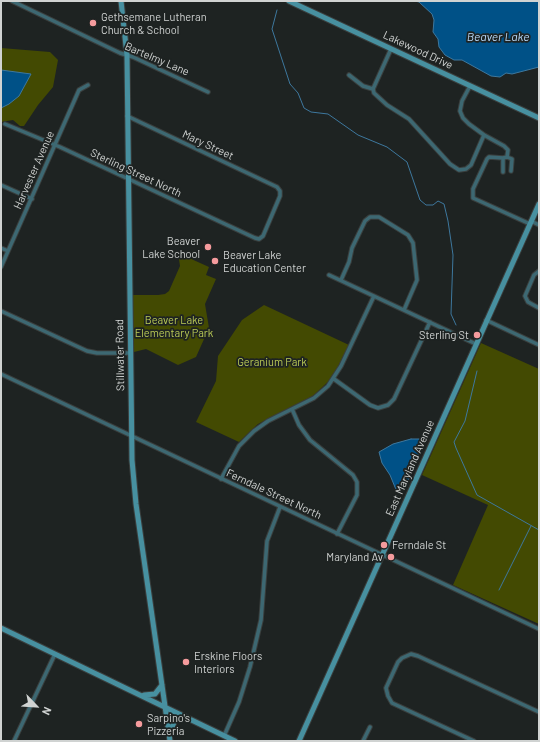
<!DOCTYPE html>
<style>
body{margin:0}
#map{position:relative;width:540px;height:742px;overflow:hidden;background:#1e2322;font-family:Barlow,sans-serif}
canvas{display:block}
.frame{position:absolute;inset:0;border:2px solid #d0d3d2;pointer-events:none}
.north{position:absolute;left:16px;top:686px;width:40px;height:40px;-webkit-text-stroke:3px #1e2322;paint-order:stroke;rotate:115deg;font-size:11px;font-weight:700;line-height:16px;text-align:center;color:#d0d3d2}
.north::after{content:'';display:block;margin:auto;width:14px;height:18px;background:#d0d3d2;clip-path:polygon(50% 0,100% 100%,50% 72%,0 100%)}
</style>
<div id="map">
<canvas width="540" height="742"></canvas>
<div class="frame"></div>
<div class="north">N</div>
</div>
<script>
const ctx = document.querySelector('canvas').getContext('2d');
ctx.lineJoin = 'round';
function paint(path, color) {
  ctx.fillStyle = color;
  ctx.fill(path, 'evenodd');
}
function toPath(rows) {
  const path = new Path2D();
  for (const r of rows) {
    path.moveTo(r[0], r[1]);
    for (let i = 2; i < r.length; i += 2) path.lineTo(r[i], r[i + 1]);
  }
  return path;
}
function stroke(path, color, width, dash) {
  ctx.strokeStyle = color;
  ctx.lineWidth = width;
  ctx.lineCap = dash ? 'butt' : 'round';
  ctx.setLineDash(dash || []);
  ctx.stroke(path);
}
function label(font, color, halo, rows, align = 'center') {
  ctx.font = font + ' Barlow,sans-serif';
  ctx.lineWidth = 3.5;
  ctx.setLineDash([]);
  ctx.textBaseline = 'middle';
  ctx.strokeStyle = halo;
  ctx.fillStyle = color;
  for (const [text, x, y, turn = 0] of rows) {
    ctx.save();
    ctx.translate(x, y);
    ctx.rotate((+turn || 0) * Math.PI / 180);
    ctx.textAlign = isNaN(turn) ? turn : align;
    if (halo) ctx.strokeText(text, 0, 0);
    ctx.fillText(text, 0, 0);
    ctx.restore();
  }
}
const green = toPath([
 [1,48,50,52,58,60,53,87,38,105,24,126,20,126,13,120,1,122],
 [178,253,209,267,206,275,216,279,205,304,209,328,196,357,178,365,146,349,130,353,129,295,158,295,165,294,169,291,180,266],
 [264,305,349,345,333,377,313,396,258,424,239,442,196,422,216,381,218,356,242,320],
 [481,343,539,369,539,624,453,585,488,505,422,475]
]);
const water = toPath([
 [415,1,539,1,539,67,512,74,506,73,500,77,491,76,462,60,454,60,445,55,439,47,438,39,433,32,434,20,432,14,419,2,415,1],
 [1,70,31,74,19,96,9,104,1,108,1,70],
 [411,439,420,439,421,447,408,481,404,487,397,492,390,475,382,463,379,452,393,444,411,439]
]);
const stream = toPath([
 [277,10,272,29,290,84,298,93,304,108,311,112,328,114,358,135,387,147,407,162,420,200,426,205,433,205,438,201,444,204,448,221,453,255,451,314,456,325],
 [477,371,465,421,454,442,456,448,477,495,539,530],
 [499,590,531,526]
]);
const street = toPath([
 [12,1,120,53,133,57,208,92],
 [391,49,373,89,374,93,387,105,409,119,450,164,459,170,466,169,471,165,484,135,469,124,463,118,460,111,462,101,470,86],
 [349,75,363,86,373,89],
 [5,124,60,147,255,238,259,239,263,236,280,196,280,191,277,187,127,116],
 [484,135,504,146,508,150,507,157,503,158,489,157,487,159,473,189,473,198,530,224],
 [507,157,512,159,511,171],
 [503,172,503,158],
 [1,185,32,199],
 [531,221,539,225],
 [1,248,8,251],
 [1,267,79,90,88,85],
 [539,271,534,275,525,296,528,302,539,308],
 [329,275,476,344],
 [341,280,349,262,352,248,365,221,370,217,379,217,408,235,413,243,417,280,404,310],
 [1,311,87,351,97,353,130,353],
 [486,320,539,345],
 [1,374,539,629],
 [334,379,370,405,378,408,388,405,394,399,430,322],
 [292,409,299,425,310,440,353,475,357,482,357,495,337,534],
 [221,479,239,446,254,431,268,421,314,398,328,386,341,366,374,296],
 [224,736,239,702,250,667,261,620,267,541,280,507],
 [14,741,55,654],
 [363,741,370,727],
 [474,741,392,703,388,696,386,688,398,662,402,658,411,654,418,656,539,712]
]);
const secondary = toPath([
 [121,1,127,55,132,460,136,504,170,741],
 [289,1,539,118],
 [1,628,235,741],
 [144,695,155,694,162,685],
 [170,732,175,720,179,718,185,718],
 [299,741,539,204]
]);
const markers = [
 [93,23,4,"#f59b9d"],
 [208,247,4,"#f59b9d"],
 [215,261,4,"#f59b9d"],
 [477,335,4,"#f59b9d"],
 [384,545,4,"#f59b9d"],
 [391,557,4,"#f59b9d"],
 [186,662,4,"#f59b9d"],
 [139,724,4,"#f59b9d"]
];
const poiNames = [
 ["Gethsemane Lutheran",101,17],
 ["Church & School",101,30],
 ["Beaver",200,241,"right"],
 ["Lake School",200,254,"right"],
 ["Beaver Lake",223,255],
 ["Education Center",223,268],
 ["Sterling St",469,335,"right"],
 ["Ferndale St",392,545],
 ["Maryland Av",383,557,"right"],
 ["Erskine Floors",194,656],
 ["Interiors",194,669],
 ["Sarpino's",147,718],
 ["Pizzeria",147,731]
];
const streetNames = [
 ["Lakewood Drive",418,50,25],
 ["Bartelmy Lane",157,59,23],
 ["Mary Street",208,145,25],
 ["Harvester Avenue",34,170,-66],
 ["Sterling Street North",136,173,25],
 ["Stillwater Road",120,355,-91],
 ["East Maryland Avenue",410,468,-66],
 ["Ferndale Street North",274,494,25]
];
const parkNames = [
 ["Beaver Lake",174,320],
 ["Elementary Park",174,333],
 ["Geranium Park",272,362]
];
const waterNames = [
 ["Beaver Lake",498,37]
];
paint(green, '#434a02');
paint(water, '#005187');
stroke(water, '#3e789e', 1);
stroke(stream, '#3e789e', 1);
stroke(street, '#3a3f3e', 5.5);
stroke(secondary, '#3a3f3e', 7);
stroke(street, '#3d6872', 3.5);
stroke(secondary, '#4790a0', 5);
for (const [x, y, r, color] of markers) {
  const dot = new Path2D();
  dot.arc(x, y, r, 0, 2 * Math.PI);
  ctx.fillStyle = color;
  ctx.fill(dot);
  stroke(dot, '#1e2322', 1.5);
}
label('11px', '#d0d3d2', '#1e2322', poiNames, 'left');
label('11px', '#d0d3d2', '#1e2322', streetNames);
label('11px', '#bbcb56', '#1e2322', parkNames);
label('italic 12px', '#b7d8f8', '#1e2322', waterNames);
</script>
